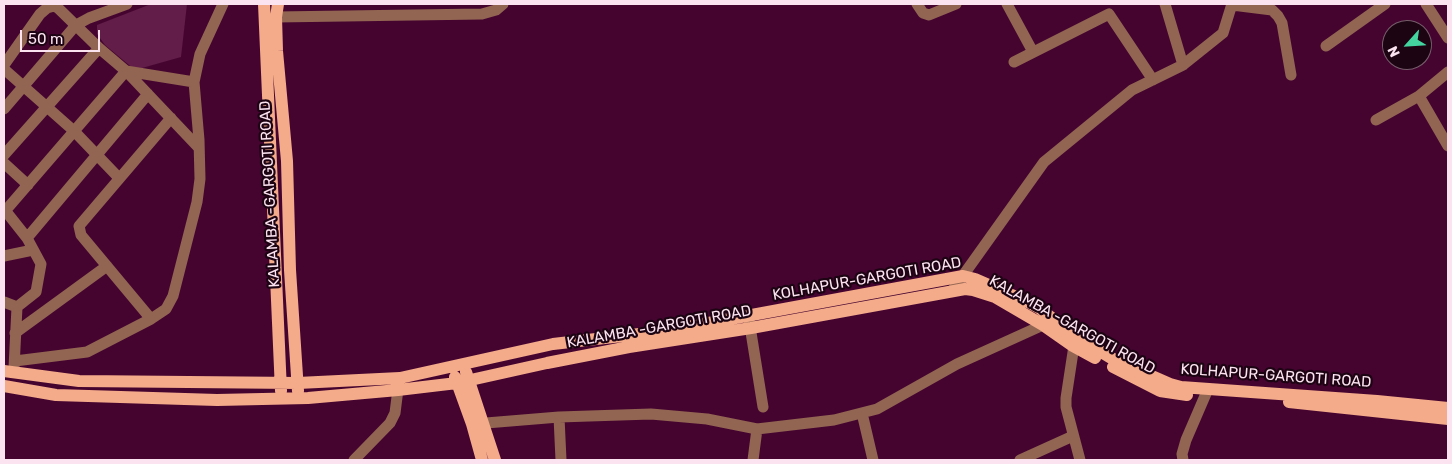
<!DOCTYPE html>
<style>
body{margin:0}
#map{position:relative;width:1452px;height:464px;overflow:hidden;background:#450430;font-family:Rubik,sans-serif}
canvas{display:block}
.frame{position:absolute;inset:0;border:5px solid #fce3f0;pointer-events:none}
.north{position:absolute;left:1382px;top:20px;width:50px;height:50px;box-sizing:border-box;background:#1d0413;border:1px solid #765d6b;border-radius:50%;rotate:244deg;font-size:14px;font-weight:700;line-height:20px;text-align:center;color:#fce3f0}
.north::after{content:'';display:block;margin:auto;width:18px;height:22px;background:#43d4a0;clip-path:polygon(50% 0,100% 100%,50% 72%,0 100%)}
.scale{position:absolute;left:20px;top:30px;width:80px;height:22px;box-sizing:border-box;border:2px solid #fce3f0;border-top:0;padding-left:6px;font-size:15px;line-height:18px;white-space:nowrap;color:#fce3f0;-webkit-text-stroke:4px #1d0413;paint-order:stroke}
</style>
<div id="map">
<canvas width="1452" height="464"></canvas>
<div class="frame"></div>
<div class="north">N</div>
<div class="scale">50 m</div>
</div>
<script>
const ctx = document.querySelector('canvas').getContext('2d');
ctx.lineJoin = 'round';
function paint(path, color) {
  ctx.fillStyle = color;
  ctx.fill(path, 'evenodd');
}
function toPath(rows) {
  const path = new Path2D();
  for (const r of rows) {
    path.moveTo(r[0], r[1]);
    for (let i = 2; i < r.length; i += 2) path.lineTo(r[i], r[i + 1]);
  }
  return path;
}
function stroke(path, color, width, dash) {
  ctx.strokeStyle = color;
  ctx.lineWidth = width;
  ctx.lineCap = dash ? 'butt' : 'round';
  ctx.setLineDash(dash || []);
  ctx.stroke(path);
}
function label(font, color, halo, rows, align = 'center') {
  ctx.font = font + ' Rubik,sans-serif';
  ctx.lineWidth = 4.5;
  ctx.setLineDash([]);
  ctx.textBaseline = 'middle';
  ctx.strokeStyle = halo;
  ctx.fillStyle = color;
  for (const [text, x, y, turn = 0] of rows) {
    ctx.save();
    ctx.translate(x, y);
    ctx.rotate((+turn || 0) * Math.PI / 180);
    ctx.textAlign = isNaN(turn) ? turn : align;
    if (halo) ctx.strokeText(text, 0, 0);
    ctx.fillText(text, 0, 0);
    ctx.restore();
  }
}
const green = toPath([
 [151,4,187,4,181,57,135,70,105,45,97,34,97,25]
]);
const minor = toPath([
 [917,4,923,13,929,15,956,4],
 [1007,4,1033,52],
 [1165,4,1183,65],
 [1426,4,1448,38],
 [1232,5,1272,10,1278,16,1282,23,1291,75],
 [276,17,482,14,496,10,503,4],
 [1326,46,1385,4],
 [1014,62,1109,14,1153,80],
 [4,65,40,14,47,8,54,6,58,8,99,48,126,71,199,148],
 [4,69,74,131,119,178],
 [1419,96,1448,72],
 [4,109,76,25,89,18,127,4],
 [1376,120,1419,96,1448,146],
 [4,155,99,48],
 [4,163,28,185],
 [4,209,27,238,41,264,36,292,17,307,14,368],
 [6,210,126,71,194,82],
 [27,238,148,94],
 [4,256,33,250],
 [952,291,1044,162,1132,90,1183,65,1223,33,1232,4],
 [4,302,17,307],
 [151,319,81,235,79,226,171,118],
 [749,320,763,407],
 [15,333,107,266],
 [1075,339,1066,398,1066,407,1080,460],
 [15,361,87,352,151,319,166,309,173,296,197,202,200,179,199,140,194,82,200,54,223,4],
 [862,413,873,460],
 [559,417,651,414,707,419,757,429,834,420,877,409,957,364,1043,325],
 [474,424,559,417,561,460],
 [354,460,390,423,395,413,399,381],
 [753,460,757,429],
 [1020,460,1073,436],
 [1183,460,1182,454,1186,440,1208,389]
]);
const major = toPath([
 [264,4,281,391],
 [278,4,276,17,277,51,287,161,290,270,298,391],
 [1113,367,1160,391,1187,395],
 [4,371,79,381,298,383,400,378,553,344,665,331,963,276,975,279,1030,303,1039,308,1075,336,1113,359,1170,384,1181,387,1377,401,1448,408],
 [466,372,495,460],
 [455,377,472,424,482,460],
 [4,386,56,395,217,400,308,398,398,390,457,383,547,363,629,347,751,328,965,289,973,290,995,297,1043,325,1073,346,1095,358],
 [1289,402,1448,419]
]);
const streetNames = [
 ["KALAMBA -GARGOTI ROAD",270,194,-93],
 ["KOLHAPUR-GARGOTI ROAD",867,279,-10],
 ["KALAMBA -GARGOTI ROAD",1072,325,29],
 ["KALAMBA -GARGOTI ROAD",659,327,-10],
 ["KOLHAPUR-GARGOTI ROAD",1276,376,4]
];
paint(green, '#621d49');
stroke(minor, '#926552', 11);
stroke(major, '#f4ab8a', 12);
label('15px', '#fce3f0', '#1d0413', streetNames);
</script>
